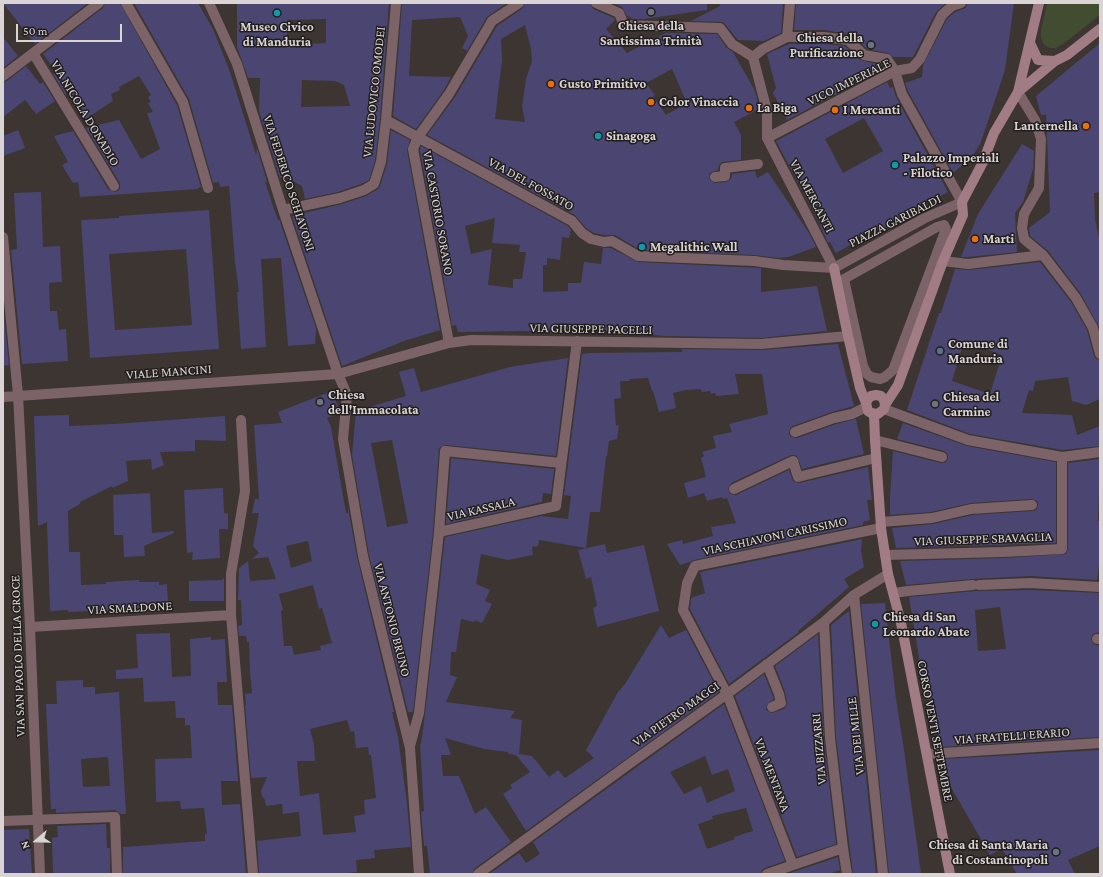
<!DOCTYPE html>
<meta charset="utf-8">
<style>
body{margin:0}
#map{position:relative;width:1103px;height:877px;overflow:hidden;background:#3c3532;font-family:"Crimson Pro",serif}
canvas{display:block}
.frame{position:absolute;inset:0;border:4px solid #dad5d4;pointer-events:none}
.north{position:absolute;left:16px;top:821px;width:40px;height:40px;-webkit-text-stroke:3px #201d1c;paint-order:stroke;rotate:250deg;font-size:11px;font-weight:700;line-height:16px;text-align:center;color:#dad5d4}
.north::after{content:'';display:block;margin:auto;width:14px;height:18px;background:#dad5d4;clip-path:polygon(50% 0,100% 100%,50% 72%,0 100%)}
.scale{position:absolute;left:16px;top:24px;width:106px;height:18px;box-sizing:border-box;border:2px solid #dad5d4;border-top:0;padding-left:5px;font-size:12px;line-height:14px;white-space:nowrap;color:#dad5d4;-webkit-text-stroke:3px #201d1c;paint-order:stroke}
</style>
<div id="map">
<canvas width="1103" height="877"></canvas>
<div class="frame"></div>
<div class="north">N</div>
<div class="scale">50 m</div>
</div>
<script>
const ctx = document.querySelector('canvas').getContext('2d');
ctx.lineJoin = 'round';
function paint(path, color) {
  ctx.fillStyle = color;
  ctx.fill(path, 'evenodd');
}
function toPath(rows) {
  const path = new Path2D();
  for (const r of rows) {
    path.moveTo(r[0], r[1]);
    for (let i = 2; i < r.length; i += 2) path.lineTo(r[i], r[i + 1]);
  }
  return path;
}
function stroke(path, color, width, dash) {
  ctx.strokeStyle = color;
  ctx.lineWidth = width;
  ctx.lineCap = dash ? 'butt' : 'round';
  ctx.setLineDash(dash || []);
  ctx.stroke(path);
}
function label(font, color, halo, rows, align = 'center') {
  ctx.font = font + ' "Crimson Pro",serif';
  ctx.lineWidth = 3;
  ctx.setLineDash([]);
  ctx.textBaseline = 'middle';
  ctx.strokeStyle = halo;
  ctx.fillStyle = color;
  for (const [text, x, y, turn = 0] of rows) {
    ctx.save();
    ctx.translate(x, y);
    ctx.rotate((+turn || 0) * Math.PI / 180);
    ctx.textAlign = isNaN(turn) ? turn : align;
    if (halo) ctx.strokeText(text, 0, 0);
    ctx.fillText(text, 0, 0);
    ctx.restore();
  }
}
const green = toPath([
 [1047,3,1100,3,1100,15,1063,44,1056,48,1050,48,1044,45,1041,38,1041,31]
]);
const building = toPath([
 [3,3,88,3,35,44],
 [105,3,120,3,177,105,201,187,198,188,198,189,80,197,78,182,73,183,62,165,68,162,54,136,73,131,108,189,115,192,120,189,120,183,86,128,119,120,141,159,160,149,147,113,153,112,148,103,151,102,148,97,151,95,139,76,119,87,120,90,111,94,113,101,84,120,68,92,65,94,53,74,56,71,43,54,103,8],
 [134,3,198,3,213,29,230,72,256,155,257,148,267,182,265,182,274,209,278,220,279,219,316,328,315,344,288,346,281,258,261,259,266,347,241,349,237,292,239,292,235,262,229,186,220,187,219,182,213,183,189,99],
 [237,3,389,3,380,119,375,161,369,180,361,184,338,192,305,199,302,186,284,176,280,178,259,111,260,78,248,78,237,47],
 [326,19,326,43,287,45,287,20],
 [302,80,335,81,344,85,350,106,301,107],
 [402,3,507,3,487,17,467,51,462,48,468,36,460,17,412,20,409,76,451,77,444,90,416,129,393,116],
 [525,3,590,3,593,9,614,18,615,20,606,29,627,53,666,33,717,34,727,48,733,52,754,89,757,98,757,110,734,122,741,135,741,160,722,162,719,165,718,170,712,172,709,174,710,180,715,183,726,182,731,179,732,174,755,171,757,178,768,172,809,233,816,247,788,257,779,258,754,255,640,250,615,235,604,235,594,233,586,228,575,215,427,135,455,97,497,26,523,8],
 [525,25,531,49,532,61,526,79,522,106,525,122,495,119,502,60,501,39],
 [672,69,687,103,666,115,653,96,655,95,646,83],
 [612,3,707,3,707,10,644,19,634,19,627,16,622,7],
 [719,3,783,3,781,33,764,41,738,40,723,22,691,21,720,6],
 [796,3,946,3,936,12,913,57,893,57,888,53,867,49,852,35,849,34,824,30,794,30],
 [967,3,1014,3,1005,70,984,133,980,144,972,157,953,173,908,91,905,83,922,77,923,65,947,19,955,12,966,8],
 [3,37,18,56,3,68],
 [1100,43,1100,192,1094,193,1095,219,1100,242,1100,329,1081,294,1048,251,1030,236,1029,228,1050,212,1046,115,1041,115,1036,96],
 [789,44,824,44,845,46,860,60,881,65,882,70,787,120,773,93,776,88,767,54],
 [26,66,40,84,43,82,55,101,36,114,25,100,3,117,3,82,7,81],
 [887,82,890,88,893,87,896,97,948,192,929,202,928,200,903,214,904,216,900,217,902,220,884,229,883,227,880,229,879,227,854,240,855,242,836,253,830,242,828,243,820,226,821,225,776,141],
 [864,118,883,151,843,173,825,139],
 [18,130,25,148,3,156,3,136],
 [391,130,410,140,407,150,440,330,404,341,342,366,292,216,342,204,366,196,378,189,380,186,387,164],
 [1022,144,1034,151,1033,169,1023,202,1015,213,1017,252,968,257,961,257,978,214],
 [421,146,568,226,571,230,569,238,562,237,560,260,547,258,547,265,543,265,543,292,568,291,568,283,581,283,584,262,601,264,603,248,611,248,638,262,761,268,761,292,817,286,827,331,761,338,665,336,596,330,458,332,456,325,452,326,420,150],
 [495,218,492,243,520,245,519,252,526,252,522,279,513,279,513,288,488,285,492,249,471,254,465,226],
 [41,192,43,247,60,246,62,282,49,283,50,311,57,311,59,330,66,329,68,361,22,364,11,250,17,249,14,193],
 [209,210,219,349,90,358,81,220,119,218,119,216],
 [186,249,192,325,115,330,109,254],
 [1040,262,1071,302,1087,330,1094,356,1096,359,1100,360,1100,399,1086,405,1072,401,1068,377,1035,381,1033,391,1029,390,1022,413,1072,415,1077,435,1100,426,1100,446,1062,450,970,434,907,410,939,313,941,313,955,269,969,270],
 [964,341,1002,355,990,394,952,381],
 [3,306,9,365,3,366],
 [838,344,854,406,832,412,793,426,790,428,789,434,791,437,797,438,836,424,856,419,864,454,802,469,797,456,794,455,791,455,731,483,728,489,730,494,736,495,789,470,793,481,799,483,868,467,872,500,867,500,870,520,863,522,863,525,694,560,690,562,680,565,667,544,682,540,683,544,713,536,711,527,736,523,727,498,723,499,722,497,707,501,704,493,688,498,684,483,706,477,701,458,704,456,702,452,716,448,713,436,732,432,729,424,768,414,762,374,735,374,739,394,716,396,715,393,711,394,710,391,702,392,701,389,686,390,673,393,676,408,659,412,653,391,652,391,648,378,630,379,629,381,620,381,621,398,614,399,616,426,619,425,617,439,609,441,607,456,606,456,600,512,590,512,586,548,539,540,538,546,532,547,533,555,508,560,481,554,476,584,490,590,485,601,492,604,482,623,475,620,474,622,461,619,456,652,451,652,450,675,457,677,446,702,515,711,510,718,522,720,519,754,532,756,549,777,558,770,565,778,594,758,586,750,618,692,625,684,661,625,669,638,686,630,719,692,526,831,503,794,512,788,510,785,530,772,516,755,509,754,508,752,484,749,445,738,451,755,441,755,443,776,459,776,475,814,486,807,511,842,474,869,472,874,430,874,427,846,424,846,421,812,424,811,420,743,421,744,425,714,445,537,541,516,568,519,571,496,564,495,582,354,589,353,682,352,682,349,762,350],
 [568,358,556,456,446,445,439,448,433,531,413,712,408,712,369,555,352,455,356,411,406,396,399,372,414,368,421,392,510,367],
 [392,440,408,523,387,527,371,443],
 [332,391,339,409,339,413,327,418,331,427,346,513,348,513,348,508,357,557,394,712,392,712,398,737,407,803,411,847,374,850,375,858,356,860,357,872,336,874,259,874,257,841,301,836,299,812,283,814,282,804,266,806,265,800,262,796,261,791,267,777,251,778,245,705,246,705,245,694,252,693,250,672,249,642,247,642,246,636,239,636,238,626,242,625,241,600,238,600,239,568,248,561,250,581,276,579,268,557,252,559,259,553,253,546,259,513,252,513,255,499,259,499,254,425,282,423,278,412],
 [308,541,312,561,291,568,286,546],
 [313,585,319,609,322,608,332,643,320,646,321,650,294,655,292,646,284,646,281,611,283,610,279,594],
 [347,720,351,732,354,731,356,748,368,747,369,755,371,755,376,798,364,800,365,814,354,816,356,832,323,835,319,793,300,796,297,761,315,761,314,744,310,729],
 [69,415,69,426,114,424,225,416,226,441,195,440,195,451,160,452,164,465,152,470,151,459,126,461,128,481,112,488,112,486,80,502,80,504,68,511,69,552,80,552,81,585,106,584,106,582,139,580,139,582,159,582,159,585,167,584,168,603,140,604,141,609,68,612,68,610,50,611,47,522,38,526,34,416],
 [903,423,967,446,1056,462,1056,543,896,548,892,528,933,524,972,515,1032,511,1036,510,1038,505,1037,501,1032,499,971,503,931,512,890,515,890,497,893,451,941,463,946,462,948,458,947,453,944,451,897,439],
 [451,458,554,469,551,494,543,493,542,502,446,524],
 [1100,459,1098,521,1100,521,1100,558,1097,580,1030,576,972,579,906,585,900,561,1004,558,1066,554,1068,549,1068,463],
 [223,488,224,513,228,514,228,529,219,529,220,558,192,560,193,552,187,553,184,490],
 [150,493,152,533,174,531,174,533,144,546,145,556,124,557,123,535,114,535,113,495],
 [862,539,861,551,864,567,844,579,849,587,798,631,799,632,729,684,690,609,691,598,705,593,700,572],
 [605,544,607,553,644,545,659,611,597,627,593,608,597,606,591,577,586,579,578,550],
 [224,578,224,601,189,601,189,581,222,580],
 [1030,590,1100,593,1100,632,1093,634,1091,639,1093,644,1100,646,1100,737,941,747,922,675,909,597,976,591],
 [1000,607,1006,649,978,651,975,610],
 [885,603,896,699,904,750,921,874,889,874,861,604],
 [849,611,876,874,853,874,836,737,831,625],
 [170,633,172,677,191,676,190,639,211,637,211,640,225,639,227,682,217,682,218,705,232,705,238,780,238,781,221,781,222,805,240,804,246,874,123,874,123,847,205,841,205,834,207,834,204,808,181,809,180,801,156,802,155,759,192,758,190,725,185,725,185,718,176,718,175,701,144,702,143,678,116,679,116,670,138,668,136,634],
 [818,634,824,739,836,844,797,857,735,696,764,674,774,699,767,704,766,710,772,713,784,709,787,705,787,702,785,692,775,666],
 [83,680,83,687,95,687,95,694,119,692,126,814,121,814,115,810,56,813,56,809,51,809,46,704,57,704,56,681],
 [108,757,110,786,83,787,81,759],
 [724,704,785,861,765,868,762,870,761,874,489,874,519,853,526,863,540,854,533,842],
 [705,756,712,775,728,769,735,791,707,803,701,786,684,794,670,772],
 [746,808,753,831,734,837,735,839,707,849,698,824,713,819,712,816],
 [1100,750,1100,846,1068,860,1075,874,1017,874,1002,849,990,855,952,789,945,769,944,759],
 [106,824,107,848,110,848,110,874,53,874,52,838,58,837,57,826],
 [29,829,32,874,3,874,3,830],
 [838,857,840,870,828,874,787,874]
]);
const street = toPath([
 [126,3,183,102,208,188],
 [209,3,237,64,283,210,338,374,347,395,343,439,363,556,410,748,419,874],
 [596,3,619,13,624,25,720,28,732,44,753,57,763,49,787,37],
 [787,37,824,37,848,40,864,55,887,59,895,71,902,94,962,202,925,218,834,268],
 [787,37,790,3],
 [33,53,114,186],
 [753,57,767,111,767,138],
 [3,76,99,3],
 [1018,92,1035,120,1041,139,1039,188,1024,214,1022,228,1024,239,1043,255,1076,298,1093,328,1100,354],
 [386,120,572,221,582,233,591,239,604,242,612,241,638,256,754,261,783,265,834,268],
 [767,138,895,71,912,68,920,59,942,15,952,6,961,3],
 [767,138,834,268],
 [715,177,725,176,725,168,758,164],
 [283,210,340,198,364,190,374,184,381,162,386,120,396,3],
 [944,225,946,229,893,370,885,377,880,379,871,377,867,374,863,366,844,279,937,227,944,225],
 [3,237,18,395,30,627,40,874],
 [943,261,968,264,1043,255],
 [449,343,413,149,418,137,449,94,492,21,519,3],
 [3,397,338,374,449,343,471,340,761,344,848,336],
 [884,409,968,440,1062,457,1100,452],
 [241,420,245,491,231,574,231,615,253,874],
 [795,432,834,418,852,414,866,407],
 [875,440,942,457],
 [734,489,793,461,798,477,876,458],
 [881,522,932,518,971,509,1032,505],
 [439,532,445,451,561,463],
 [885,555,1004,552,1062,549,1062,457],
 [979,585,1030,583,1100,587],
 [894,593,908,591,973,585],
 [854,595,883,874],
 [824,622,830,738,843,848,847,874],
 [30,627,231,615],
 [1097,639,1100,639],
 [767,664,779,694,781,703,772,707],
 [410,746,419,713,439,532,556,506,577,341],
 [927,754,1100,743],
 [3,821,115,817,117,874],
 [793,865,727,694,683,610,687,583,695,566,881,528],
 [478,874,636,759,727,694,824,622,854,595,888,574],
 [767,874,843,848]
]);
const secondary = toPath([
 [1030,43,1038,60,1055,61],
 [1018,92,1055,61,1067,55,1100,29],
 [834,268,848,336,860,388,866,403],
 [885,405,884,400,881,396,876,395,871,396,868,399,866,403,868,411,871,413,878,414,884,409,885,405,898,385,943,261,963,215,962,202,983,162,994,133,1018,92,1039,3],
 [874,414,875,440,881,528,888,574,901,623,950,874]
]);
const markers = [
 [651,12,4,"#6b7280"],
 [277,13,4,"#0f9aa8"],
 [871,45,4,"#6b7280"],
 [551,84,4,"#e8710a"],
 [651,102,4,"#e8710a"],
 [749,108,4,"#e8710a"],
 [835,110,4,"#e8710a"],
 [1086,126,4,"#e8710a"],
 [598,136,4,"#0f9aa8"],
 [895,165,4,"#0f9aa8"],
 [975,239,4,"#e8710a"],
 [642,247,4,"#0f9aa8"],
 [940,351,4,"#5c6f8a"],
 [320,402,4,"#6b7280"],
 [935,404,4,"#6b7280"],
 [875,624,4,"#0f9aa8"],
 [1056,852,4,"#6b7280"]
];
const poiNames = [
 ["Chiesa della",651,26,"center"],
 ["Santissima Trinità",651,41,"center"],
 ["Museo Civico",277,27,"center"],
 ["di Manduria",277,42,"center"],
 ["Chiesa della",863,38,"right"],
 ["Purificazione",863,53,"right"],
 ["Gusto Primitivo",559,84],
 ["Color Vinaccia",659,102],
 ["La Biga",757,108],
 ["I Mercanti",843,110],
 ["Lanternella",1078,126,"right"],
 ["Sinagoga",606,136],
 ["Palazzo Imperiali",903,158],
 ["- Filotico",903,173],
 ["Marti",983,239],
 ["Megalithic Wall",650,247],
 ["Comune di",948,344],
 ["Manduria",948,359],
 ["Chiesa",328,395],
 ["dell'Immacolata",328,410],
 ["Chiesa del",943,397],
 ["Carmine",943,412],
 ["Chiesa di San",883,617],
 ["Leonardo Abate",883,632],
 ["Chiesa di Santa Maria",1048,845,"right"],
 ["di Costantinopoli",1048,860,"right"]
];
const streetNames = [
 ["VICO IMPERIALE",849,82,-26],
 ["VIA LUDOVICO OMODEI",374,92,-84],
 ["VIA NICOLA DONADIO",85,113,59],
 ["VIA FEDERICO SCHIAVONI",289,183,72],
 ["VIA DEL FOSSATO",531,184,29],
 ["VIA MERCANTI",812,196,62],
 ["VIA CASTORIO SORANO",438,213,80],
 ["PIAZZA GARIBALDI",895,221,-27],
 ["VIA GIUSEPPE PACELLI",591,329,1],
 ["VIALE MANCINI",169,372,-4],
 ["VIA KASSALA",481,509,-13],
 ["VIA SCHIAVONI CARISSIMO",775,536,-12],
 ["VIA GIUSEPPE SBAVAGLIA",983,539,-2],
 ["VIA SMALDONE",130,608,-3],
 ["VIA ANTONIO BRUNO",392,620,76],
 ["VIA SAN PAOLO DELLA CROCE",18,656,-92],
 ["VIA PIETRO MAGGI",676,714,-35],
 ["CORSO VENTI SETTEMBRE",935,731,79],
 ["VIA DEI MILLE",856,736,-96],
 ["VIA FRATELLI ERARIO",1012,736,-4],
 ["VIA BIZZARRI",819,749,-95],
 ["VIA MENTANA",772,775,69]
];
paint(green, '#424c30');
paint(building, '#4a4671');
stroke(street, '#7c6368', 10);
stroke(secondary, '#a27c84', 10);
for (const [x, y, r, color] of markers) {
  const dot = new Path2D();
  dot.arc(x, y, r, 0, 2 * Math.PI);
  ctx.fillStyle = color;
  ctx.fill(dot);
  stroke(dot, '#201d1c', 1.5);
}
label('bold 13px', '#dad5d4', '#201d1c', poiNames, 'left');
label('13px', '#dad5d4', '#201d1c', streetNames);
</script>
